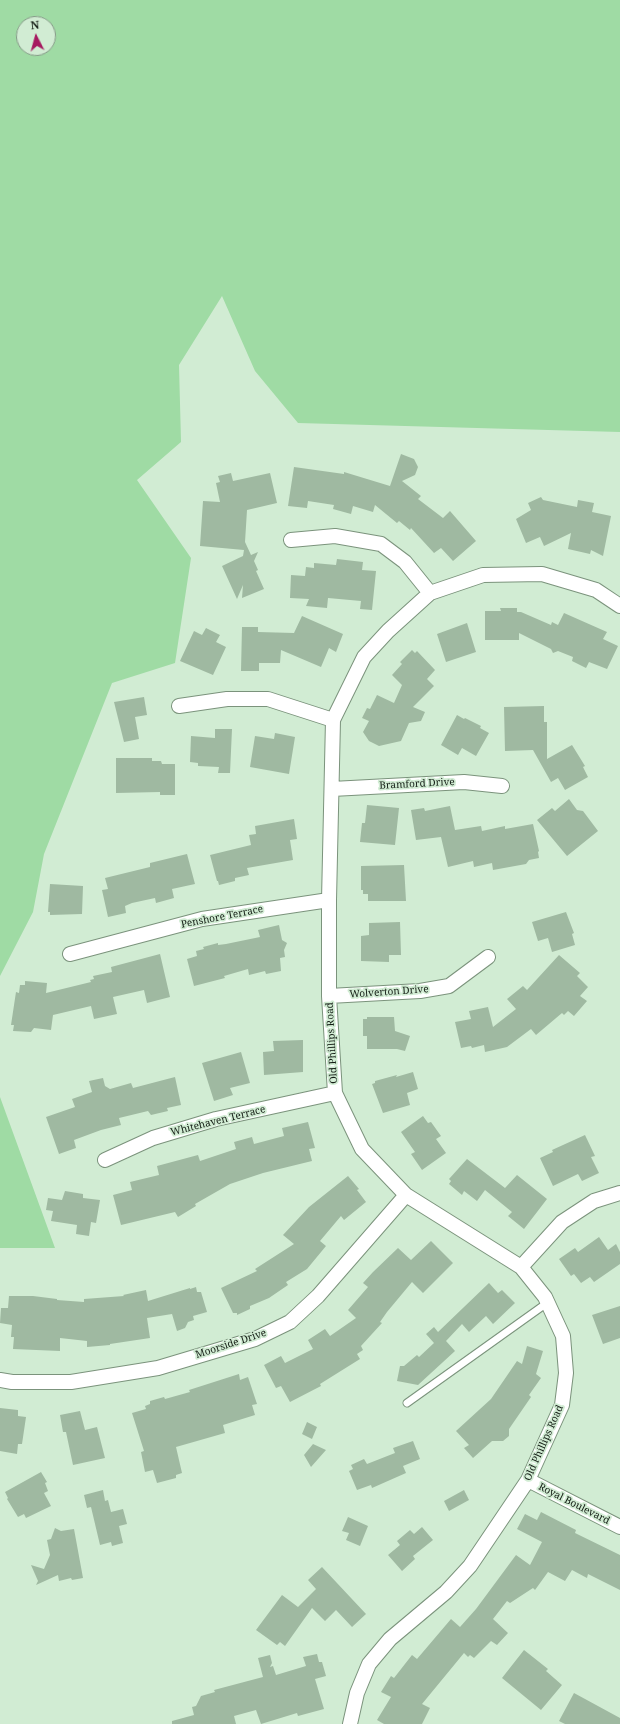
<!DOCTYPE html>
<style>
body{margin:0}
#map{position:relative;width:620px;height:1724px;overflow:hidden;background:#d1ecd3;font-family:"Noto Serif",serif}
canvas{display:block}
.north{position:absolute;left:16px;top:16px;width:40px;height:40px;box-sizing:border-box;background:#d1ecd3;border:1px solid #859987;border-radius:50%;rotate:354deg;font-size:11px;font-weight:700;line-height:16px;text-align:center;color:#141d15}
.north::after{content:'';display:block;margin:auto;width:14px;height:18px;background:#a61a60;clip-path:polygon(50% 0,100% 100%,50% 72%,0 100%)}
</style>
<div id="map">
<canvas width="620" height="1724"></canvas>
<div class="north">N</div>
</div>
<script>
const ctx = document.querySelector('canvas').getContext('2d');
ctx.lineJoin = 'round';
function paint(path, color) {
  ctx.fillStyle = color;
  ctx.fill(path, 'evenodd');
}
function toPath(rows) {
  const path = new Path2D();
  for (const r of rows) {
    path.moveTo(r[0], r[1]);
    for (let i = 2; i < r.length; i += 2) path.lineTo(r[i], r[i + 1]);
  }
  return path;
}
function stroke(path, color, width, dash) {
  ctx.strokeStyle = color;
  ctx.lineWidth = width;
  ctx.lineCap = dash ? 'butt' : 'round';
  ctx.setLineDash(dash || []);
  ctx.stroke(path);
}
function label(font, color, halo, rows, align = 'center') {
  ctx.font = font + ' "Noto Serif",serif';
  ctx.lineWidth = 3.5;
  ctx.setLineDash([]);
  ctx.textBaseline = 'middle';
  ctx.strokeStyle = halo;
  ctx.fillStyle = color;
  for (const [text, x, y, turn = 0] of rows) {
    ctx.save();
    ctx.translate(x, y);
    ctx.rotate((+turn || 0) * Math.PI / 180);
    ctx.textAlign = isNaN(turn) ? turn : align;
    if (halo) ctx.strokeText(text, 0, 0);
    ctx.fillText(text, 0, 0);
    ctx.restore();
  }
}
const green = toPath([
 [0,0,620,0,620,432,298,423,255,371,222,296,179,365,181,442,137,480,191,558,175,663,112,683,44,854,33,912,0,976],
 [24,24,48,24,48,48,24,48],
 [0,1097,55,1248,0,1248]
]);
const building = toPath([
 [401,454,414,459,418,467,415,475,402,481,421,496,418,499,443,518,450,511,476,541,453,561,441,548,434,553,411,528,410,530,399,521,397,523,375,505,373,512,353,506,351,514,333,509,334,505,308,501,307,508,288,506,294,467,344,474,344,472,390,486],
 [231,473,233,481,270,473,277,503,247,510,245,542,251,555,258,552,254,561,258,570,256,571,264,589,242,598,243,585,237,599,222,566,243,556,244,550,200,546,203,501,220,502,216,483,220,482,218,476],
 [541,497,543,500,577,507,578,500,594,503,592,512,611,516,603,556,591,550,590,554,568,549,571,533,544,546,540,537,526,543,516,519,531,510,528,503],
 [337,559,363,562,362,570,376,571,372,610,360,609,361,601,328,598,327,608,306,606,309,599,290,598,291,575,305,576,306,567,314,568,314,563,336,565],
 [500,608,517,608,517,612,521,612,551,625,552,622,558,625,564,613,607,632,603,639,618,646,607,669,589,662,586,668,572,661,573,657,558,651,553,653,551,649,519,633,519,640,485,640,485,611,501,611],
 [302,616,343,634,336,652,329,648,321,667,281,650,280,663,259,663,259,671,241,671,242,627,258,627,258,632,294,633],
 [467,623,476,652,446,662,437,634],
 [206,628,220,635,216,642,226,647,213,675,180,661,194,631,202,635],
 [412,650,415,653,417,651,435,670,427,679,434,686,413,707,425,712,421,721,409,723,401,741,379,746,369,741,363,732,369,721,362,718,367,708,370,709,377,695,394,703,402,685,392,675,402,664,400,662],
 [144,697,147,715,135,717,139,739,124,742,114,702],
 [544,706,544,722,547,722,547,759,572,745,585,766,583,767,588,777,565,790,558,778,551,782,533,750,505,751,504,707],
 [457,715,464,719,465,718,481,726,480,728,489,733,476,756,462,748,458,755,441,745],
 [215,729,232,729,230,773,218,773,219,767,198,766,198,763,190,762,191,736,215,738],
 [275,733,295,737,289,774,250,767,255,736,274,739],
 [116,758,152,758,152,761,161,761,162,764,175,764,175,795,160,795,160,792,116,793],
 [569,799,577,810,583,811,598,831,567,856,537,820,552,808,555,811],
 [367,805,399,808,395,845,360,842,362,823,365,823],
 [450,806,455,830,481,826,482,831,505,826,505,829,533,824,539,851,538,852,539,858,529,860,526,864,493,870,492,863,474,867,473,861,448,867,441,837,416,840,411,810,424,808,425,811],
 [294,819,297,839,290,840,293,860,247,868,249,875,235,878,235,881,219,885,218,881,217,881,210,855,251,845,249,835,256,834,255,826],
 [187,854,195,884,172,889,174,898,156,903,155,898,132,903,125,906,126,913,108,917,102,890,108,889,105,878,150,867,150,863],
 [404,865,406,901,368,901,368,894,363,894,363,890,361,890,361,866],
 [50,884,83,886,82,914,50,915,50,912,48,912],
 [566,912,574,933,572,934,575,945,552,952,548,938,538,941,532,922],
 [400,922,401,955,389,955,389,962,361,961,361,936,369,935,369,923],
 [279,925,282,940,287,943,284,950,285,957,280,958,281,971,266,974,265,971,249,975,248,969,224,976,225,978,194,986,187,959,197,956,196,951,204,949,203,947,218,943,218,945,226,944,260,937,258,930],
 [160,954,170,997,147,1003,144,990,113,997,117,1014,94,1019,91,1006,53,1015,51,1030,34,1028,31,1032,13,1031,14,1025,11,1025,16,992,19,993,20,985,25,985,25,981,47,983,46,993,91,982,90,980,94,979,93,976,112,972,111,967],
 [559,955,580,973,577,976,588,987,580,996,587,1001,574,1016,568,1011,564,1015,562,1013,536,1035,531,1029,507,1047,485,1052,484,1045,472,1048,471,1046,461,1048,455,1022,471,1019,469,1011,488,1007,493,1027,516,1009,507,999,523,986,527,990],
 [367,1017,394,1017,395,1031,410,1036,405,1051,397,1049,367,1049,367,1036,363,1036,363,1019,367,1019],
 [303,1040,303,1072,264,1075,263,1052,274,1051,273,1041],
 [241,1052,250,1083,230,1088,233,1095,214,1101,202,1063],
 [413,1072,418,1089,407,1093,410,1105,383,1113,372,1084,375,1083,375,1081,397,1075,396,1077],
 [175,1077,181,1105,167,1108,168,1111,151,1115,148,1111,119,1118,121,1125,101,1130,74,1140,76,1148,59,1154,46,1117,75,1107,72,1099,92,1092,89,1081,103,1078,105,1086,110,1089,131,1083,133,1088],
 [423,1116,428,1123,431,1122,441,1136,436,1139,446,1153,422,1170,411,1154,415,1152,401,1132],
 [308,1122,315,1148,309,1149,312,1161,263,1173,230,1184,195,1204,196,1206,178,1217,175,1212,121,1225,113,1195,132,1190,130,1182,159,1175,157,1166,198,1155,200,1161,236,1149,234,1142,252,1137,254,1144,284,1136,282,1128],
 [585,1135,595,1156,591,1157,599,1173,582,1181,578,1174,553,1186,540,1158,553,1152,552,1150],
 [467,1159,505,1188,517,1175,547,1199,524,1229,508,1216,512,1212,485,1190,477,1201,464,1191,462,1195,449,1184,451,1181,449,1179],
 [348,1176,359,1189,357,1190,366,1202,344,1220,341,1216,320,1241,326,1246,307,1269,286,1282,288,1285,269,1298,250,1306,250,1309,237,1315,237,1313,233,1313,221,1288,257,1271,255,1269,294,1244,283,1235,309,1207],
 [65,1191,83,1194,83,1198,100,1200,96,1223,91,1222,89,1236,76,1234,77,1225,51,1221,53,1211,46,1210,48,1198,62,1200],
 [599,1237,608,1250,616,1244,620,1252,620,1264,594,1282,590,1277,581,1283,574,1274,571,1276,559,1259,575,1248,578,1252],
 [431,1241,453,1263,423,1293,412,1282,387,1312,380,1322,382,1323,361,1346,363,1350,357,1354,360,1359,320,1384,321,1386,290,1402,281,1386,276,1388,264,1365,281,1356,285,1363,313,1349,308,1340,325,1329,330,1336,356,1318,348,1310,368,1287,363,1283,373,1272,398,1248,411,1260],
 [489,1283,498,1293,502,1290,515,1303,493,1324,486,1316,469,1332,462,1324,446,1341,455,1351,418,1385,397,1381,400,1366,404,1366,417,1355,419,1357,434,1343,426,1334,434,1327,438,1332],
 [196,1287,197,1292,201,1292,207,1312,193,1316,194,1320,188,1322,185,1328,177,1331,172,1314,147,1318,150,1338,110,1344,110,1345,87,1347,87,1341,60,1338,60,1351,13,1349,14,1337,11,1337,12,1325,0,1323,1,1308,8,1308,9,1296,33,1296,57,1299,57,1300,84,1302,84,1299,124,1296,123,1295,146,1290,148,1301,190,1288,190,1289],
 [620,1306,620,1338,603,1344,592,1315],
 [527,1346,543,1351,536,1374,541,1378,529,1395,531,1397,509,1429,509,1436,503,1441,492,1441,473,1458,464,1448,469,1445,456,1431,491,1399,517,1361,522,1364],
 [239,1374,240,1380,248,1377,257,1404,252,1405,255,1415,223,1425,225,1433,176,1447,182,1473,176,1475,176,1478,157,1483,153,1470,145,1472,141,1452,144,1451,132,1413,146,1409,145,1406,150,1404,150,1401,164,1397,165,1399,190,1392,189,1390],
 [0,1408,18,1410,18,1416,26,1417,22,1444,18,1444,17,1454,0,1451],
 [80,1411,85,1430,97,1427,105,1458,73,1465,66,1432,63,1432,60,1415],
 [307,1422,317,1427,312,1439,302,1434],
 [413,1441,420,1459,403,1466,406,1473,372,1488,371,1485,357,1490,349,1471,353,1469,351,1465,364,1459,367,1464,395,1453,393,1448],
 [313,1444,326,1450,311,1467,304,1455],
 [41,1472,47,1482,45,1483,48,1491,44,1493,51,1506,26,1518,24,1514,18,1517,7,1499,8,1498,5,1492],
 [103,1490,105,1501,108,1500,111,1512,123,1509,127,1524,119,1526,123,1543,112,1546,111,1542,100,1545,91,1507,87,1508,84,1495],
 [464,1490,469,1500,449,1511,444,1501],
 [541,1512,576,1530,575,1533,620,1555,620,1590,588,1574,587,1578,572,1570,565,1581,548,1572,535,1590,533,1588,510,1603,507,1601,493,1619,508,1633,497,1645,491,1641,474,1658,470,1655,468,1657,464,1653,422,1704,430,1708,422,1724,384,1724,377,1720,391,1697,381,1692,391,1676,394,1678,412,1655,417,1659,451,1619,460,1627,476,1609,516,1555,530,1565,542,1542,517,1529,525,1514,537,1520],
 [348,1517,368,1526,360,1546,346,1540,349,1533,342,1531],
 [422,1527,433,1540,413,1556,415,1559,402,1571,388,1555,400,1545,397,1541,410,1530,414,1534],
 [55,1528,61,1531,74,1529,83,1578,72,1580,71,1578,59,1581,58,1575,36,1585,38,1581,31,1565,44,1569,50,1555,47,1540,51,1539],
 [322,1567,366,1614,352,1627,336,1610,325,1621,312,1608,285,1646,280,1642,277,1645,256,1630,282,1595,298,1607,316,1589,308,1580],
 [524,1650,548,1669,546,1671,562,1685,541,1710,502,1678],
 [317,1654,319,1662,322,1662,326,1676,315,1679,324,1709,298,1716,297,1713,261,1724,256,1710,234,1716,236,1724,172,1724,172,1721,194,1715,192,1707,196,1706,201,1696,215,1692,214,1690,263,1677,258,1658,270,1655,272,1663,270,1667,273,1666,276,1675,306,1666,303,1657],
 [574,1693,620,1718,620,1724,565,1724,559,1721]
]);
const service = toPath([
 [407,1403,547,1303]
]);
const minor = toPath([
 [291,540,335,536,381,544,405,562,430,593],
 [179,706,227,699,268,699,333,720],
 [332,789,464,782,502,786],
 [70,954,202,919,329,900],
 [329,996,420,991,449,986,488,957],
 [105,1160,153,1138,216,1119,335,1093],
 [521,1267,562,1222,594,1201,620,1193],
 [0,1380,12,1382,71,1382,158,1368,255,1339,290,1322,318,1296,406,1195],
 [528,1480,620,1527],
 [350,1724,357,1693,369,1664,390,1639,446,1592,470,1566,528,1480,562,1405,566,1373,563,1336,545,1297,521,1267,406,1195,362,1149,335,1093,329,996,329,900,333,720,364,657,388,631,430,593,483,575,542,574,596,590,620,606]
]);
const streetNames = [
 ["Bramford Drive",417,784,-3],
 ["Penshore Terrace",222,917,-11],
 ["Wolverton Drive",389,992,-4],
 ["Old Phillips Road",332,1043,-93],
 ["Whitehaven Terrace",218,1121,-14],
 ["Moorside Drive",231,1344,-18],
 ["Old Phillips Road",544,1443,-66],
 ["Royal Boulevard",574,1504,27]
];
paint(green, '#9fdba4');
paint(building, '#9fb9a1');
stroke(service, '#7b937c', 9);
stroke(minor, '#7b937c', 16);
stroke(service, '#fff', 7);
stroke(minor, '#fff', 14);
label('10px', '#141d15', '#d1ecd3', streetNames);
</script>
